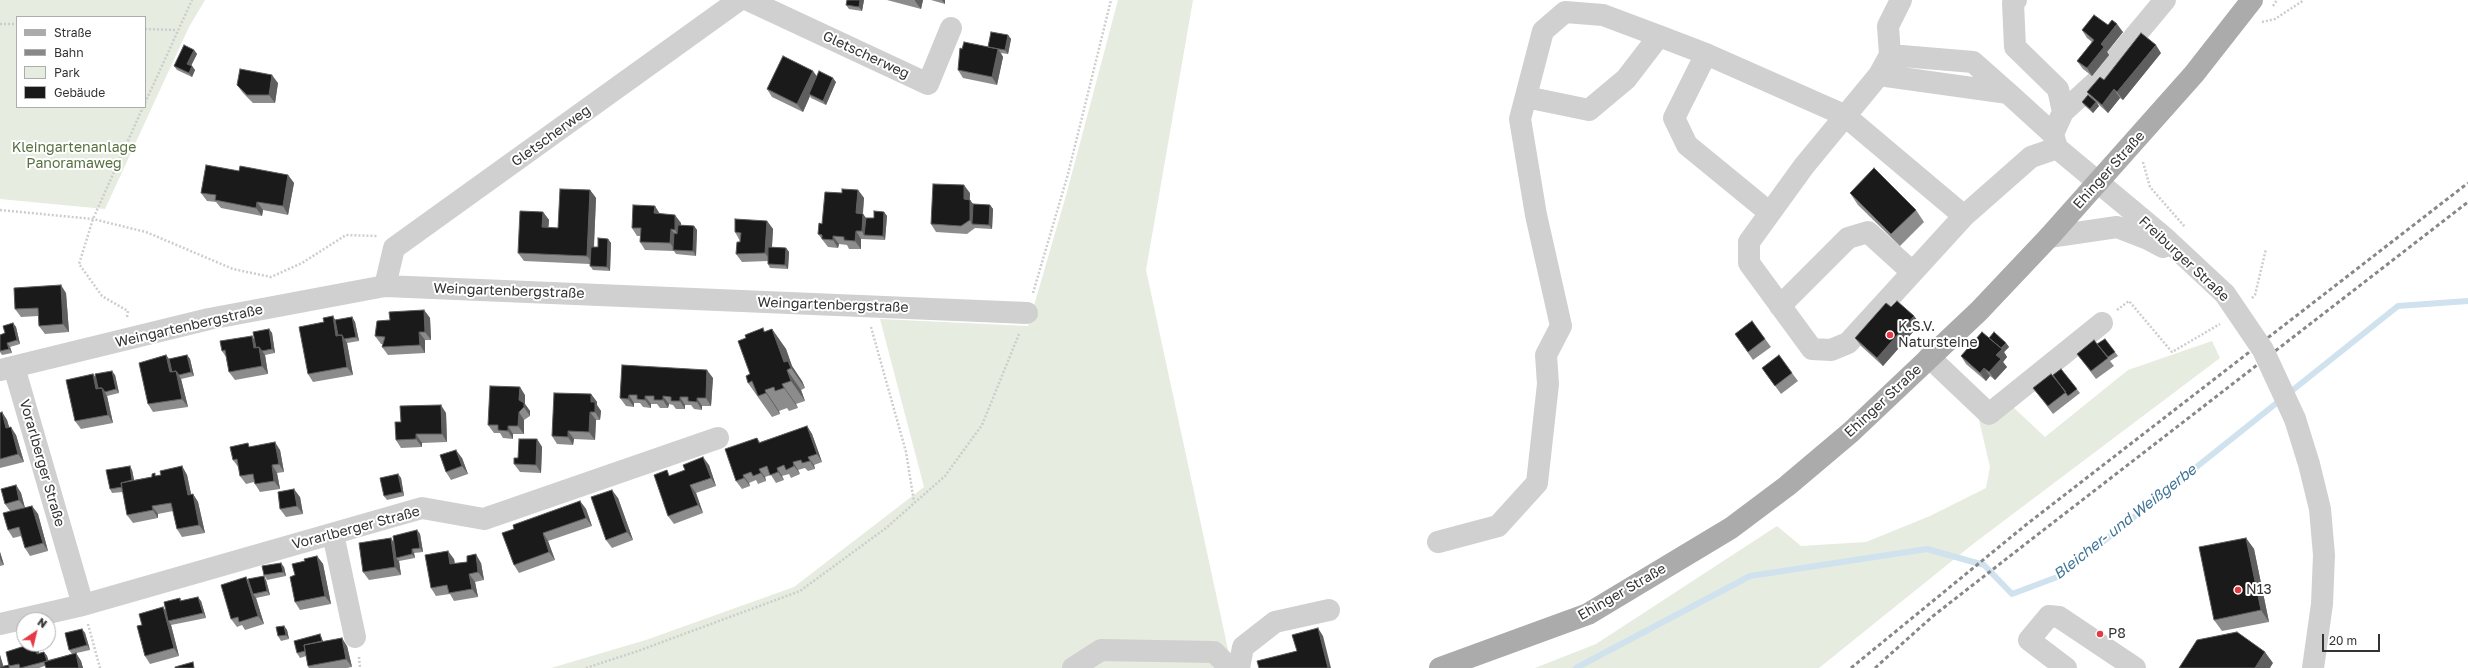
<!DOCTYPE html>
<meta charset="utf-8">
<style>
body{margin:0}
#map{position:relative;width:2468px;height:668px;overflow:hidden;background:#fff;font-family:"Golos Text",sans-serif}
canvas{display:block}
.legend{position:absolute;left:16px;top:16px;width:130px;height:92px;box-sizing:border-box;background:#fff;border:1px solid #adadad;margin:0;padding:5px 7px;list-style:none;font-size:12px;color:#333}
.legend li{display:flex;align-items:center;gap:8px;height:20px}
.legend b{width:20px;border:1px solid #adadad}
.north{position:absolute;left:16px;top:612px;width:40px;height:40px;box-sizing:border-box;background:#fff;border:1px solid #adadad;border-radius:50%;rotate:35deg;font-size:11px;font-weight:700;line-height:16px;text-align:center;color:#333}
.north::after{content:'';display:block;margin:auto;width:14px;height:18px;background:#e63946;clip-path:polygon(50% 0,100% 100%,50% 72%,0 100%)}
.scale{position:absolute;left:2322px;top:634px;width:58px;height:18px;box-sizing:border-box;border:2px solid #333;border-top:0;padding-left:5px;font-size:12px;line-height:14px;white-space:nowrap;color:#333;-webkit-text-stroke:3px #fff;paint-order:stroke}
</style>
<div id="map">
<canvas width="2468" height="668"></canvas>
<ul class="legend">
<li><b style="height:5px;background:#ababab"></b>Straße</li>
<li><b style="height:5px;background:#888"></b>Bahn</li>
<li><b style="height:11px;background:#e6ecdf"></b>Park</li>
<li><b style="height:11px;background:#1a1a1a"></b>Gebäude</li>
</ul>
<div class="north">N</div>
<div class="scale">20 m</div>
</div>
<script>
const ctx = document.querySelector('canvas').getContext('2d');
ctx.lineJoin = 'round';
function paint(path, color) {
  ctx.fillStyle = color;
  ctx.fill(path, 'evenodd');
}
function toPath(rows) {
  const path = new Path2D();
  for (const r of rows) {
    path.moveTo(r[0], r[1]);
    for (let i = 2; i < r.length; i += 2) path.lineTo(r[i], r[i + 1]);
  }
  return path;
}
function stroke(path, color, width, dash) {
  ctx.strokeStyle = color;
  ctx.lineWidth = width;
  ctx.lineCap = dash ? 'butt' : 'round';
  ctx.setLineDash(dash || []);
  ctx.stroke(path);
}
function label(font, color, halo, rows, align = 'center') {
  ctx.font = font + ' "Golos Text",sans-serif';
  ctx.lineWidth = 4;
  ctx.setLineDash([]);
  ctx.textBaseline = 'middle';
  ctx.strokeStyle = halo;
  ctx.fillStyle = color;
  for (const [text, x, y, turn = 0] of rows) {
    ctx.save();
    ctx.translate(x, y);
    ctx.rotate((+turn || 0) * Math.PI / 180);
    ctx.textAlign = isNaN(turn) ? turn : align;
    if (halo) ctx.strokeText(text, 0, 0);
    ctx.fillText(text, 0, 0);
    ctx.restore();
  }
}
const green = toPath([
 [0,0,205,0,189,27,105,209,0,199],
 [17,17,145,17,145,107,17,107],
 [1118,0,1193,0,1146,270,1232,668,551,668,646,640,794,587,924,487,880,319,1028,326,1067,192],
 [2212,341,2220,358,1973,544,1819,668,1535,668,1596,644,1777,526,1801,546,1866,542,1930,516,1986,488,1990,467,1979,420,2013,407,2045,437,2128,370]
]);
const stream = toPath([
 [1576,668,1750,576,1927,549,1984,565,2012,594,2060,576,2398,306,2468,301]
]);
const path = toPath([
 [2273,6,2277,0],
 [2262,22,2275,19,2304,0],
 [0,24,17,24],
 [145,29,177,30],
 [145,103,192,0],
 [2143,162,2150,187,2185,227],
 [0,210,93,219,146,232,233,269,271,277,302,263,346,235,378,236],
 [1033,293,1068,174,1111,0],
 [2252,298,2255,295,2266,249],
 [2117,310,2129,301,2172,352,2220,324],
 [127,317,128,311,102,296,79,264,93,219,143,107],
 [871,327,906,452,914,502],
 [88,624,100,668],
 [359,657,360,668],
 [586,668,638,651,800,591,886,528,945,476,982,425,1019,334]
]);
const minor = toPath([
 [748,0,928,84,951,28],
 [2016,0,2013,3,2015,47,2058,89,2063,112],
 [1706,54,1674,118,1687,145,1770,213],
 [1890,55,1888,26,1901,0],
 [1879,75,1890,55,1973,62,2008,93],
 [1526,97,1589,110,1626,79,1659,36],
 [2053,134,2063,112,2099,79,2165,0],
 [2057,148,2031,157,1964,216,1848,343,1831,350,1812,349,1749,263,1749,242,1804,166,1879,75,2008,93,2053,134,2057,148,2165,238,2225,294],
 [2049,237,2117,227,2148,239,2163,247],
 [385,286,394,248,739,0],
 [1780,306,1848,238,1868,232,1911,271],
 [1929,357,1989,414,2102,323],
 [14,367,83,605],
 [0,370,209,319,385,286,1027,313],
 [2295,419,2309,464,2320,509,2324,555,2322,604,2313,668],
 [333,534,355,637],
 [1438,542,1498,526,1537,483,1548,384,1546,355,1561,326,1536,215,1520,119,1543,31,1565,12,1603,15,1659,36,1706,54,1844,115,1964,216],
 [0,624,83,605,422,508,484,519,718,438],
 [1073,668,1101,650,1214,652,1230,668],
 [1239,668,1243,647,1275,622,1329,610],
 [2066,668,2029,640,2049,616,2059,617,2135,668]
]);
const major = toPath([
 [1440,668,1588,614,1731,528,1787,486,1851,432,1979,311,2049,237,2194,74,2252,0]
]);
const rail = toPath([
 [1851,668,2027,524,2468,183],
 [1875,668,1933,616,2028,542,2468,202]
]);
const minorBridge = toPath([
 [2225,294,2263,350,2295,419]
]);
const wall = toPath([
 [864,0,862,11,849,9,846,5],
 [887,0,923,0,921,9],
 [931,0,945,0,945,4],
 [2108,25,2123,32,2107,52,2109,55,2092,76,2083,69,2077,61,2092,42,2087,38,2082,30],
 [1008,35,1011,39,1008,54,1001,53,1003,57,997,85,963,78,958,70,962,49,988,47],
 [194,50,197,54,191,65,192,66,195,70,192,77,177,70,174,66],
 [2161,53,2123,100,2120,98,2108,113,2097,103,2099,106,2093,113,2085,106,2082,102,2092,99,2087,92,2104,80],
 [817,76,836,82,826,105,811,98,810,96,803,112,772,97,767,89],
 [278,83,275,103,253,103,243,93,237,85],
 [239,171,288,175,294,183,288,215,263,210,262,216,221,208,216,202,207,201,201,193],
 [590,190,596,198,594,247,598,247,608,239,611,243,610,271,593,270,590,266,590,264,524,261,518,253,543,212,549,220,548,227,558,228],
 [858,190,864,198,863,214,866,218,874,218,884,212,887,216,885,240,861,239,861,249,849,249,847,245,839,244,838,248,828,247,818,234,822,224,842,193],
 [970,193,970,200,973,204,990,205,993,209,992,229,975,228,967,234,936,232,931,224],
 [1850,193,1916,210,1924,222,1900,246,1858,205],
 [660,214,681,223,681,225,694,226,697,230,696,256,676,254,674,251,645,250,640,242,640,236,637,236,632,228],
 [767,221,773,229,772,247,786,248,789,252,788,269,770,268,768,264,768,261,742,262,736,254,740,241,735,232],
 [66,293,69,332,45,334,39,326,38,316,21,317,15,309],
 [1891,307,1914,316,1920,324,1883,366,1861,346,1855,338],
 [424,310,430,318,431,340,425,340,425,353,388,355,382,347,383,344,381,344,375,336,390,320],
 [333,316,335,320,352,317,355,322,359,341,347,343,353,375,313,382,308,374,324,322],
 [1752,321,1771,347,1753,360,1741,343],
 [13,323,16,327,20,344,10,347,12,353,2,355,0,352,0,335,5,333],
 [763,328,765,332,772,329,786,349,792,366,802,381,805,388,801,390,805,401,796,404,798,408,789,411,787,408,779,411,780,414,772,417,748,383,750,374,746,338],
 [269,329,272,333,275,353,265,355,268,374,235,380,229,372,226,357,222,351,252,336,254,339],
 [1989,338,2006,343,2009,347,2004,352,2007,357,2003,362,2007,367,1995,380,1990,376,1986,381,1966,364,1961,356],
 [2105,339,2118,356,2110,361,2114,366,2096,379,2077,354,2097,344],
 [166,355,169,359,187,355,190,359,194,376,181,379,188,407,153,412,148,404],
 [622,365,713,378,711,406,702,406,702,410,694,409,691,405,685,405,685,409,676,409,673,405,669,404,668,408,660,408,657,404,651,404,651,408,643,407,640,403,634,403,634,407,626,406,620,398],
 [1762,368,1792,373,1798,381,1781,394],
 [2061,369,2080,393,2053,414,2033,388,2053,375],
 [93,374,96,378,115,375,119,393,107,396,113,423,81,429,75,421],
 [591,394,597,402,597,405,601,411,600,420,596,420,595,440,574,439,573,445,557,444,552,436],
 [525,395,525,404,530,411,530,416,524,420,524,434,513,434,513,439,503,438,500,433,494,433,488,425],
 [2,412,7,420,9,428,16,435,24,462,0,468,0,413],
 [446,413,447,442,422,443,422,447,401,448,396,440,401,422],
 [807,426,812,434,822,462,814,465,815,469,808,471,805,468,798,470,800,474,791,478,789,474,782,476,784,480,776,483,771,475,765,477,766,481,758,484,756,480,749,483,750,486,742,489,736,481,757,438,760,442],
 [537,439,542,447,541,473,520,472,514,464],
 [251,446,280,450,284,472,277,473,280,489,260,492,255,484,254,482,246,484,240,476,239,468,233,460],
 [462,458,468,474,451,480,446,472],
 [709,465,716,486,696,493,703,513,674,524,668,516,671,475],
 [182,466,187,475,191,494,193,494,198,502,205,533,182,537,177,529,173,511,158,514,158,518,133,523,127,515,123,492,112,493,110,489,132,470,134,480,161,475],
 [398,474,401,478,404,496,387,500,384,496],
 [16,485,21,493,25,508,32,506,38,514,48,551,30,556,25,548,21,536,13,538,8,530,10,511,5,504],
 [300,497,303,514,286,517,280,509],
 [618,498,633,540,612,548,606,540],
 [580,501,586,509,592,526,548,541,555,560,519,573,514,565,514,529],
 [417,530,420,534,423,552,414,553,415,558,399,561,401,575,369,580,363,572,393,542],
 [2246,538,2254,549,2269,622,2222,631,2214,620],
 [0,552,4,565,0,566],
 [317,556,323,564,331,604,300,610,295,602,295,575,305,561],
 [454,559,455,564,481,563,484,580,475,582,478,597,454,601,450,594,436,596,431,588],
 [284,567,286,576,267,580,264,575],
 [266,580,270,595,256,598,264,624,245,630,242,625,237,627,231,619,249,581],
 [180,598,182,601,201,601,206,618,171,625,179,656,150,664,145,656,142,625,163,607,166,611],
 [284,626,287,630,289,639,281,641,278,636],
 [82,629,85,633,90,650,72,654,69,650],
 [320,634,322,639,323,641,347,646,352,667,347,668,309,668,308,666,306,656,300,658,297,653],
 [31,644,36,644,38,647,39,653,44,652,47,656,48,660,76,653,81,661,83,668,46,668,45,666,39,668,0,668,0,655,3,666,9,665]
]);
const shadedWall = toPath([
 [860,0,864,0,862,11,859,7],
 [915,0,923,0,921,9,915,1],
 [942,0,945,0,945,4],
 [2117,24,2123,32,2107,52,2109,55,2092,76,2087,68,2101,44],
 [1008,35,1011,39,1008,54,1005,50],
 [2156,45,2161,53,2123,100,2117,92],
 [998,49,1003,57,997,85,992,77],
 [194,50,197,54,190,68,187,64],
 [192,66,195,70,192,77,189,73],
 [813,71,819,79,809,94,810,96,803,112,797,104],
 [272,75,278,83,275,103,269,95],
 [833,78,836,82,826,105,823,101],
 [2114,89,2120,98,2108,113,2102,105],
 [2096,102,2099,106,2093,113,2090,109],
 [288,175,294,183,288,215,283,206],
 [964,185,970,193,969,207,964,199],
 [590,190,596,198,593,264,587,256],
 [858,190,864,198,862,221,856,213],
 [970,200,976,208,972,224,970,220],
 [257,202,263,210,262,216,256,208],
 [990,205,993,209,992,229,989,225],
 [655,206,660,214,654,213],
 [543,212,549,220,548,235,542,227],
 [884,212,887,216,885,240,883,236],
 [863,214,869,222,864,235,862,231],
 [675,215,681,223,680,238,675,230],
 [767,221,773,229,771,261,765,253],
 [694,226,697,230,696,256,693,251],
 [671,229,677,237,675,250,670,243],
 [856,231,861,239,861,249,855,241],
 [833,236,839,244,838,248,833,240],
 [608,239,611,243,610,271,607,267],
 [786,248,789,252,788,269,785,265],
 [61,285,66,293,69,332,63,324],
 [424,310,430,318,431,340,425,332],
 [333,316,338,325,341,339,336,336],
 [1914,316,1920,324,1883,366,1877,358],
 [352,317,355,322,359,341,356,337],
 [13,323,16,327,20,344,17,340],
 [269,329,272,333,275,353,272,349],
 [772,329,786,349,792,366,802,381,805,388,791,368,784,362],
 [419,332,425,340,425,353,420,345],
 [342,335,347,343,353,375,347,367],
 [252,336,257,344,259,352,254,348],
 [7,343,10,347,12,353,9,349],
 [2006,343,2009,347,2004,352,2007,357,2003,362,2007,367,1995,380,1989,372,1996,355,2000,349],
 [259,347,265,355,268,374,262,366],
 [166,355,172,363,175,376,170,372],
 [187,355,190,359,194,376,191,372],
 [1984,368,1990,376,1986,381,1980,373],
 [707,370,713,378,711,406,706,398],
 [787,370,801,390,805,401,791,381],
 [112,371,115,375,119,393,116,389],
 [176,371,181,379,188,407,182,399],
 [93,374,99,382,101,392,96,389],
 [782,384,796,404,798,408,784,388],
 [520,387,525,395,525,404,530,411,530,416,519,400],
 [102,388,107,396,113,423,108,415],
 [765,390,779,411,780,414,766,393],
 [591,394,597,402,597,405,601,411,600,420,595,412,591,402],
 [629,395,634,403,634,407,628,399],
 [645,396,651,404,651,408,645,400],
 [663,396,669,404,668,408,663,400],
 [680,397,685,405,685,409,680,401],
 [697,398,702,406,702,410,697,402],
 [441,405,446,413,447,442,442,434],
 [2,412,7,420,12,436,6,428],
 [519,412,524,420,524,434,518,426],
 [590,412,596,420,595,440,589,432],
 [508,426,513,434,513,439,508,431],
 [807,426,812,434,822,462,817,454],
 [11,427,16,435,24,462,18,454],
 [568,431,574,439,573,445,568,437],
 [416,434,422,443,422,447,416,439],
 [537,439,542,447,541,473,536,465],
 [275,442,280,450,284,472,279,464],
 [456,450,462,458,468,474,462,466],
 [703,457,709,465,716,486,711,478],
 [808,457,814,465,815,469,810,461],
 [793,462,798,470,800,474,794,466],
 [272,465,277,473,280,489,274,481],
 [130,466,132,470,136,489,133,485],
 [182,466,187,475,193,503,188,495],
 [777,468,782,476,784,480,778,472],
 [759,469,765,477,766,481,761,473],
 [398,474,401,478,404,496,402,492],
 [743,475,749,483,750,486,744,478],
 [16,485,21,493,25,508,19,500],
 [690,485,696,493,703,513,698,505],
 [294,489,300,497,303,514,297,506],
 [612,490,618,498,633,540,627,532],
 [193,494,198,502,205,533,199,525],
 [580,501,586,509,592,526,586,518],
 [32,506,38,514,48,551,43,543],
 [152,506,158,514,158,518,153,510],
 [417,530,420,534,423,552,420,548],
 [543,533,548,541,555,560,549,552],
 [391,538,396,546,396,558,399,561,401,575,395,567],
 [2246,538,2254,549,2269,622,2261,610],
 [412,549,414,553,415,558,412,554],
 [448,551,454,559,456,572,450,564],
 [0,552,4,565,1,561,0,558],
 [476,554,481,563,484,580,478,572],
 [317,556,323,564,331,604,325,596],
 [281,563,284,567,286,576,283,572],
 [469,574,475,582,478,597,472,589],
 [264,576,266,580,270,595,267,591],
 [246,577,252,585,253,594,256,598,264,624,258,616],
 [198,597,201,601,206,618,203,613],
 [163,607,169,616,168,621,171,625,179,656,174,648],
 [284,626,287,630,289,639,286,635],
 [1318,628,1323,636,1331,668,1328,668],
 [82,629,85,633,90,650,87,645],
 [320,634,322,639,326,650,323,646],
 [342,638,347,646,352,667,346,659],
 [35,644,38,647,40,658,37,654],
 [44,652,47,656,50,665,47,661],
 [2265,652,2273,663,2270,668,2255,668],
 [76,653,81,661,83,668,79,668],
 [0,655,4,668,0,668]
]);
const building = toPath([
 [847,0,860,0,859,7,846,5,847,0],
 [2094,15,2108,25,2112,20,2117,24,2101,44,2104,47,2087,68,2077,61,2094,40,2082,30,2094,15],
 [991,32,1008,35,1005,50,988,47,991,32],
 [2141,33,2156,45,2117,92,2114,89,2102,105,2087,92,2100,77,2104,80,2141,33],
 [964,42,998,49,992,77,958,70,960,48,962,49,964,42],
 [184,45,194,50,187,64,192,66,189,73,174,66,184,45],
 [783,56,813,71,797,104,767,89,783,56],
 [240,69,272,75,269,95,247,95,237,85,240,69],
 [819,71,833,78,823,101,809,94,819,71],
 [2088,95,2096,102,2090,109,2082,102,2088,95],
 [206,165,239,171,240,166,288,175,283,206,257,202,256,208,215,200,216,195,201,193,206,165],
 [1874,168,1916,210,1891,234,1850,193,1874,168],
 [933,184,964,185,964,199,970,200,970,220,961,226,931,224,933,184],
 [560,189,590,190,587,256,518,253,520,211,543,212,542,227,558,228,560,189],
 [842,189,858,190,856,213,863,214,862,231,856,231,855,241,844,240,844,237,833,236,833,240,822,239,822,235,818,234,819,223,822,224,825,192,842,193,842,189],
 [973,204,990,205,989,225,972,224,973,204],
 [633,205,655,206,654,213,675,215,675,230,671,229,670,243,640,242,641,228,632,228,633,205],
 [874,211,884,212,883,236,864,235,866,218,874,218,874,211],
 [735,219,767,221,765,253,736,254,737,242,740,242,741,233,735,232,735,219],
 [678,225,694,226,693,251,673,250,674,233,677,234,678,225],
 [598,238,608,239,607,267,590,266,591,247,598,247,598,238],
 [768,247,786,248,785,265,768,264,768,247],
 [61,285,63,324,39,326,38,308,15,309,14,288,61,285],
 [1897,301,1914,316,1877,358,1855,338,1886,303,1891,307,1897,301],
 [424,310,425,332,419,332,420,345,382,347,385,337,375,336,377,321,390,320,389,312,424,310],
 [333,316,336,336,342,335,347,367,308,374,299,327,324,322,323,318,333,316],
 [352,317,356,337,344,339,342,335,338,335,335,320,352,317],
 [1752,321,1765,339,1748,352,1735,334,1752,321],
 [13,323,17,340,7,343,9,349,0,351,0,335,5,333,3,326,13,323],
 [763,328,764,332,772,329,784,362,788,361,791,368,787,370,791,381,782,384,784,388,775,391,774,387,765,390,766,393,758,396,752,381,748,383,746,376,750,374,738,341,746,338,745,335,763,328],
 [269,329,272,349,262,351,259,347,256,348,253,332,269,329],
 [1982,332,2002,349,1996,355,2001,359,1989,372,1984,368,1980,373,1961,356,1982,332],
 [1994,332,2006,343,2001,348,1989,338,1994,332],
 [252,336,254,348,259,347,262,366,229,372,225,350,222,351,220,341,252,336],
 [2105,339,2115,352,2108,357,2097,344,2105,339],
 [2094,340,2108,358,2091,371,2077,354,2094,340],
 [166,355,170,372,176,371,182,399,148,404,139,363,166,355],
 [187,355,191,372,179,375,176,371,172,372,169,359,187,355],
 [1779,355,1792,373,1775,386,1762,368,1779,355],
 [622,365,707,370,706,398,697,398,697,402,688,401,688,397,680,397,680,401,671,401,671,397,663,396,663,400,654,400,654,396,645,396,645,400,637,399,637,395,629,395,628,399,620,398,622,365],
 [2061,369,2077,389,2068,396,2053,375,2061,369],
 [112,371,116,389,105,392,102,388,98,388,95,374,112,371],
 [93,374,96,389,102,388,108,415,75,421,66,380,93,374],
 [2051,374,2066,392,2048,406,2033,388,2051,374],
 [490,386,520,387,519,400,524,403,524,407,519,412,518,426,508,426,508,431,498,430,498,425,488,425,490,386],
 [554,393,591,394,591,402,595,402,595,412,590,412,589,432,568,431,568,437,552,436,554,393],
 [441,405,442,434,416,434,416,439,396,440,395,422,401,422,400,406,441,405],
 [2,412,6,428,11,427,18,454,0,459,0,413,2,412],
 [807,426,817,454,808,457,810,461,802,463,801,460,793,462,794,466,786,470,784,465,777,468,778,472,770,475,767,466,759,469,761,473,753,476,751,472,743,475,744,478,736,481,725,449,757,438,759,443,807,426],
 [519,439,537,439,536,465,514,464,514,458,518,458,519,439],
 [275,442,279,464,272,465,274,481,255,484,253,474,240,476,237,459,233,460,230,447,248,443,249,447,275,442],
 [456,450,462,466,446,472,440,455,456,450],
 [703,457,711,478,690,485,698,505,668,516,654,475,667,470,669,476,685,470,683,465,703,457],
 [130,466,132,480,121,483,122,487,110,489,106,470,130,466],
 [182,466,188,495,193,494,199,525,177,529,171,503,152,506,153,510,127,515,121,483,152,477,152,474,155,473,155,476,161,475,160,471,182,466],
 [398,474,402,492,384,496,380,478,398,474],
 [16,485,19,500,5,504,1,489,16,485],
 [294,489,297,506,280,509,278,492,294,489],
 [612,490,627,532,606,540,591,497,612,490],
 [580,501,586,518,543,533,549,552,514,565,502,533,514,529,513,525,580,501],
 [32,506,43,543,25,548,19,527,8,530,3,513,32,506],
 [417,530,420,548,412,549,412,554,396,558,393,536,417,530],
 [391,538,395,567,363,572,359,543,391,538],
 [2246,538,2261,610,2214,620,2199,547,2246,538],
 [448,551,450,564,467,562,467,556,476,554,478,572,469,574,472,589,449,593,447,585,431,588,425,555,448,551],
 [317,556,325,596,295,602,290,577,295,575,292,564,305,561,304,559,317,556],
 [281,563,283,572,264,575,262,566,281,563],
 [264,576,267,591,253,594,248,579,264,576],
 [246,577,258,616,239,622,238,617,231,619,221,585,246,577],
 [198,597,203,613,168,621,164,602,180,598,180,601,198,597],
 [163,607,174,648,145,656,137,626,142,625,139,614,163,607],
 [284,626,286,635,278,636,276,627,284,626],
 [1318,628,1328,668,1259,668,1257,661,1297,651,1292,635,1318,628],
 [82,629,87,645,69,650,65,633,82,629],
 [2237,632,2265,652,2255,668,2179,668,2197,640,2237,632],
 [320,634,322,641,304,645,305,651,297,653,294,641,320,634],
 [342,638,346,659,308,666,304,645,342,638],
 [31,644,35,644,37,654,44,652,47,661,20,668,19,664,9,666,6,652,31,644],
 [76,653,79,668,46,668,44,662,76,653],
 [193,662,194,668,175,668,175,667,193,662],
 [9,665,9,668,0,668,0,667,9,665]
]);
const markers = [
 [1890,335,4,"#e63946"],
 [2238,590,4,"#e63946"],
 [2100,634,4,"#e63946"]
];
const streetNames = [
 ["Gletscherweg",866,55,25],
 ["Gletscherweg",551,136,-36],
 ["Ehinger Straße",2109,170,-48],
 ["Freiburger Straße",2184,259,43],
 ["Weingartenbergstraße",509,291,2],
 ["Weingartenbergstraße",833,305,2],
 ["Weingartenbergstraße",189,326,-13],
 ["Ehinger Straße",1883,401,-43],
 ["Vorarlberger Straße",42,463,74],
 ["Vorarlberger Straße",356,528,-15],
 ["Ehinger Straße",1622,592,-30]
];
const parkNames = [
 ["Kleingartenanlage",74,148],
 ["Panoramaweg",74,164]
];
const poiNames = [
 ["K.S.V.",1898,327],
 ["Natursteine",1898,343],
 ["N13",2246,590],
 ["P8",2108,634]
];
const waterNames = [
 ["Bleicher- und Weißgerbe",2125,522,-38]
];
paint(green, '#e6ecdf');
stroke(stream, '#cfe2ee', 6);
stroke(path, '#cdcdcd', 2.5, [2, 2]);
stroke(minor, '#d0d0d0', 22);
stroke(major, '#ababab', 22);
stroke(rail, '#888', 3, [4, 3]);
stroke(minorBridge, '#d0d0d0', 22);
paint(wall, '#8c8c8c');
paint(shadedWall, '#5f5f5f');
paint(building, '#1a1a1a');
stroke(building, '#5f5f5f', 1);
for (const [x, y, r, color] of markers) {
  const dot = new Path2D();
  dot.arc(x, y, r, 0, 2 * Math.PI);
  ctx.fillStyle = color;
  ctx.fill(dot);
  stroke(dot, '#fff', 1.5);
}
label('14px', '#333', '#fff', streetNames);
label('14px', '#56703f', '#fff', parkNames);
label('14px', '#333', '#fff', poiNames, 'left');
label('italic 15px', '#3f7597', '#fff', waterNames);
</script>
